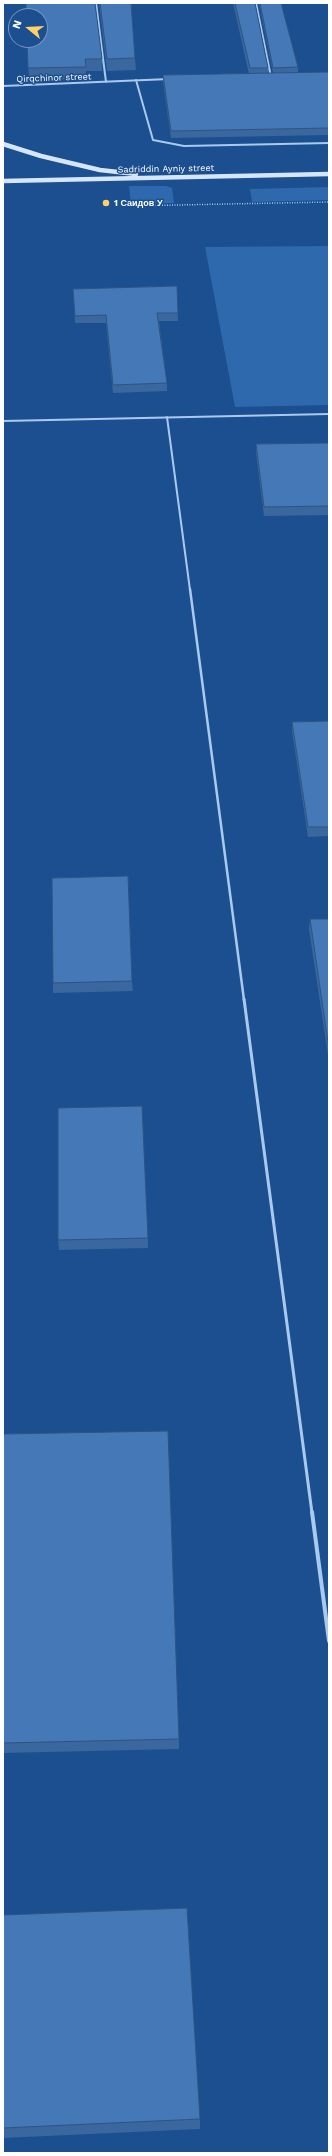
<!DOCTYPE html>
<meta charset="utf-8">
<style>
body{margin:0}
#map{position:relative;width:332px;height:2156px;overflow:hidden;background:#1b4f8f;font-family:"Work Sans",sans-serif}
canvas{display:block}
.frame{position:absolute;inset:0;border:4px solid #fff;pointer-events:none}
.north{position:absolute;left:8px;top:8px;width:40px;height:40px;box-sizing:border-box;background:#1b4f8f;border:1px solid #7695bc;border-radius:50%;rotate:288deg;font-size:11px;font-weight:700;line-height:16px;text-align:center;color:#fff}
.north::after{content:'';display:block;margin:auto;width:14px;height:18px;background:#ffd166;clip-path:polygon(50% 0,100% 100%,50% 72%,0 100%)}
</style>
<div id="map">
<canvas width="332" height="2156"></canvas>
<div class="frame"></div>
<div class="north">N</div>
</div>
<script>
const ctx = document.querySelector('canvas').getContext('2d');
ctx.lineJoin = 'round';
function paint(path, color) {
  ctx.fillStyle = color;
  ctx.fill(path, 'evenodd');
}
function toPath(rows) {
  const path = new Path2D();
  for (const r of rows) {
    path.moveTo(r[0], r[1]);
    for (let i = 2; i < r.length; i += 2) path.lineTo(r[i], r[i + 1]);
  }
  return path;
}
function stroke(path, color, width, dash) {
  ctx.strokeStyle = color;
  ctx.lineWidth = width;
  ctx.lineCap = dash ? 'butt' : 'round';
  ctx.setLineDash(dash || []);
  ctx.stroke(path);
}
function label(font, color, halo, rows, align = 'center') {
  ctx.font = font + ' "Work Sans",sans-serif';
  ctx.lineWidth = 3;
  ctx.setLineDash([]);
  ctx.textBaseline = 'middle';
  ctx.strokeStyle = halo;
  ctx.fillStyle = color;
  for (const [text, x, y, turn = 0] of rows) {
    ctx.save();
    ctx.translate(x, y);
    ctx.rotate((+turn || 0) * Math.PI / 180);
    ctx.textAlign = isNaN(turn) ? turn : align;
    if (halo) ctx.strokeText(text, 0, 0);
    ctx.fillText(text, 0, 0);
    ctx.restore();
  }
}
const green = toPath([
 [129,186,166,186,172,188,174,203,131,204],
 [329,187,329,200,252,202,250,189],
 [329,246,329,405,235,407,205,247]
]);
const path = toPath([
 [127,206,329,202]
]);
const laneFar3 = toPath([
 [167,417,190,590],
 [3,421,329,414]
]);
const laneFar2 = toPath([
 [190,589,244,1000]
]);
const laneFar1 = toPath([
 [244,999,312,1513]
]);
const lane = toPath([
 [312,1512,329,1641]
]);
const street = toPath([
 [96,3,106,82],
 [256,3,271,77],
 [136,80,153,140,184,146,329,143],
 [3,86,169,79]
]);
const secondary = toPath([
 [3,144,41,156,100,170,136,174],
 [3,181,329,174]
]);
const wall = toPath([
 [99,3,131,3,135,58,136,70,107,71],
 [233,3,255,3,268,68,268,73,273,73,259,3,281,3,298,67,298,73,329,72,329,135,171,138,163,82,163,75,249,74],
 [27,40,102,59,102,71,86,71,86,79,29,80],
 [177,286,178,321,159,321,167,383,167,391,113,393,106,323,75,323,73,289],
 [329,443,329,515,264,516,256,453,256,444],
 [3,670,4,706,3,706],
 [329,721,329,836,308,837,292,731,292,722],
 [310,919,329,919,329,1062,309,929],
 [132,981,133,991,53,993,53,983],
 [148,1238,148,1248,59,1250,58,1240],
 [3,1434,179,1739,179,1749,3,1753],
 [3,1915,200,2119,200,2129,3,2138]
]);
const building = toPath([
 [26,3,95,3,102,59,85,59,86,67,28,68,27,40,40,40,40,16,26,16,26,3],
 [100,3,131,3,135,58,107,59,100,3],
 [235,3,255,3,268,68,250,68,235,3],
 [260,3,281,3,298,67,273,68,260,3],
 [329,72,329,128,171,131,163,75,329,72],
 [177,286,178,313,157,313,167,383,113,385,106,315,75,316,73,289,177,286],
 [329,443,329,506,264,507,256,444,329,443],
 [329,721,329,827,308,827,292,722,329,721],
 [128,876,132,981,53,983,52,878,128,876],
 [310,919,329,919,329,1049,310,919],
 [142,1106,148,1238,58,1240,58,1108,142,1106],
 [168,1431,179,1739,3,1743,3,1434,168,1431],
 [187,1908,200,2119,3,2128,3,1915,187,1908]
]);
const markers = [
 [106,203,4,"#ffd166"]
];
const farStreetnames = [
 ["Qirqchinor street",54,78,-2],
 ["Sadriddin Ayniy street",166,169,-1]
];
const farPoinames = [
 ["1 Саидов У",114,203]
];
paint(green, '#2e69ad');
stroke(path, '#a9c9ee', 1.5, [1, 1.5]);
stroke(laneFar3, '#a9c9ee', 2);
stroke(laneFar2, '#a9c9ee', 2.5);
stroke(laneFar1, '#a9c9ee', 3);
stroke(lane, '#a9c9ee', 4);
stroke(street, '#a9c9ee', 2);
stroke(secondary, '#d6e6fa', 4.5);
paint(wall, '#3a679d');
paint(building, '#4478b7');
stroke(building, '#305480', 1);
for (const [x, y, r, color] of markers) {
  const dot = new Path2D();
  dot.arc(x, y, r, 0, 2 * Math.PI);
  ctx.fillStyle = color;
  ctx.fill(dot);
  stroke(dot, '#1b4f8f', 1.5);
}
label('9px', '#fff', '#1b4f8f', farStreetnames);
label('bold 9px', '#fff', '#1b4f8f', farPoinames, 'left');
</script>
